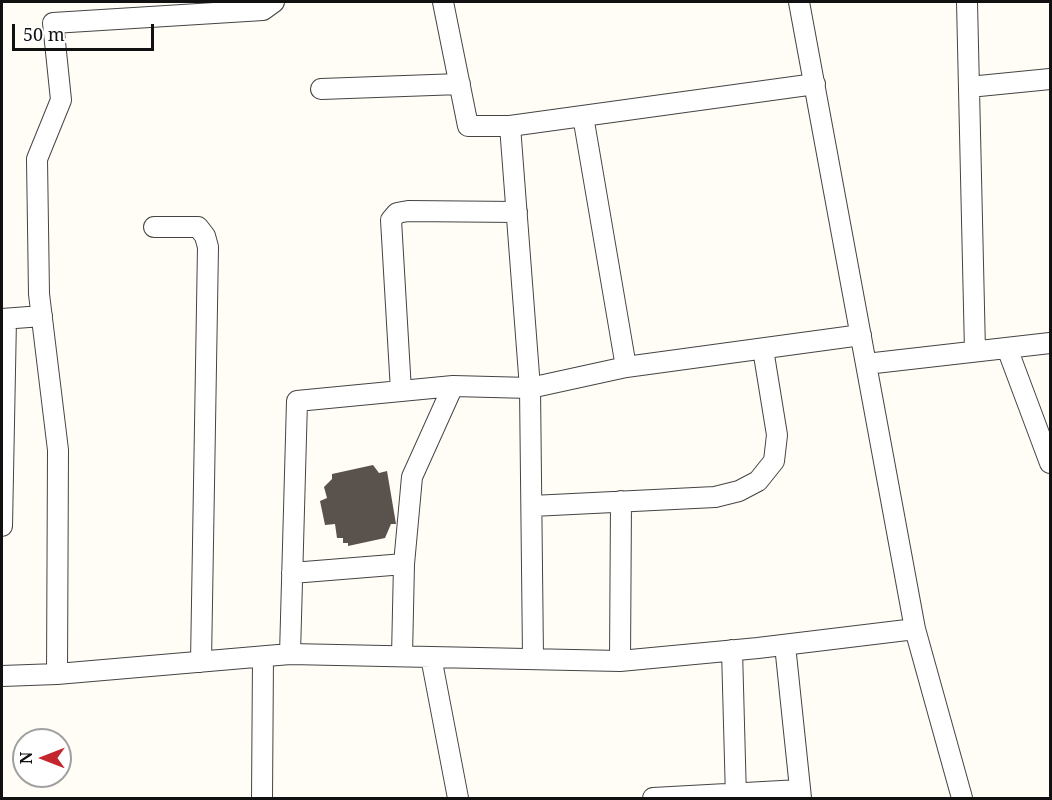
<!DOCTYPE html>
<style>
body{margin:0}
#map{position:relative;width:1052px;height:800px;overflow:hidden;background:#fffdf5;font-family:"Noto Serif",serif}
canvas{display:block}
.frame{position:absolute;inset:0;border:3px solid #111;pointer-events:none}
.north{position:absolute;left:12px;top:728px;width:60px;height:60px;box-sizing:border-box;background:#fff;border:2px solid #a0a0a0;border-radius:50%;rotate:270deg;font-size:16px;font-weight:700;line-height:24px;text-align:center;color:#111}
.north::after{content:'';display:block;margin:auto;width:21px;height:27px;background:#c4262e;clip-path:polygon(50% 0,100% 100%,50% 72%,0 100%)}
.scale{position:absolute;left:12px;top:24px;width:142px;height:27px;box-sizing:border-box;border:3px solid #111;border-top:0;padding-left:8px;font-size:18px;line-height:21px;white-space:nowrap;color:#111;-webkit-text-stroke:4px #fff;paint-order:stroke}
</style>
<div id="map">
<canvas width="1052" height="800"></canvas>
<div class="frame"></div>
<div class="north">N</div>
<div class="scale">50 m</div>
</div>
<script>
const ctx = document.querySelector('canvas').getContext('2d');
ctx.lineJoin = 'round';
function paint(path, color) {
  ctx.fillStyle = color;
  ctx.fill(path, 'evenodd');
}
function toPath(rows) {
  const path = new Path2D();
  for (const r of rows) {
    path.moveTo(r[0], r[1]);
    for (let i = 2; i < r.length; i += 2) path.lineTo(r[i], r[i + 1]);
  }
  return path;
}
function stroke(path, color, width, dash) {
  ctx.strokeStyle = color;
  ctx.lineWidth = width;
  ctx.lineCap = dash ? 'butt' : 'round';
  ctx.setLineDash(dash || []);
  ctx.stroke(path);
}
const building = toPath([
 [373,465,379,473,387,471,396,524,391,524,385,538,348,546,348,543,343,543,343,538,337,538,335,524,325,525,320,501,327,498,324,487,332,479,332,474]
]);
const minor = toPath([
 [443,2,468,126,510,126],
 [799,2,915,629,962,798],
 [967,2,975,351],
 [969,87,1050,79],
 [321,89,460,84],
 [583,116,626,367],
 [154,227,198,227,205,236,208,247,201,662],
 [2,319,42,316],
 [1007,348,1050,463],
 [866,364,1050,343],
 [401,391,391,220,397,213,408,211,517,212],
 [532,506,715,497,739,491,758,481,774,461,777,435,763,349],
 [2,526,6,319],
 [292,573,404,564,412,477,453,386],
 [785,645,801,798],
 [732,650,736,798],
 [290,654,620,661,758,648,915,629],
 [402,656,404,564],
 [431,657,458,798],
 [533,658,530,388,510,126,815,84],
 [620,661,621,501],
 [57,674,58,450,39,294,37,159,61,100,53,23,263,10,274,2],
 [2,676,57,674,290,654,297,401,453,386,530,388,626,367,861,335],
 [262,798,263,657],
 [653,798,800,790]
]);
paint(building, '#5a524d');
stroke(minor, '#444', 22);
stroke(minor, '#fff', 20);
</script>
